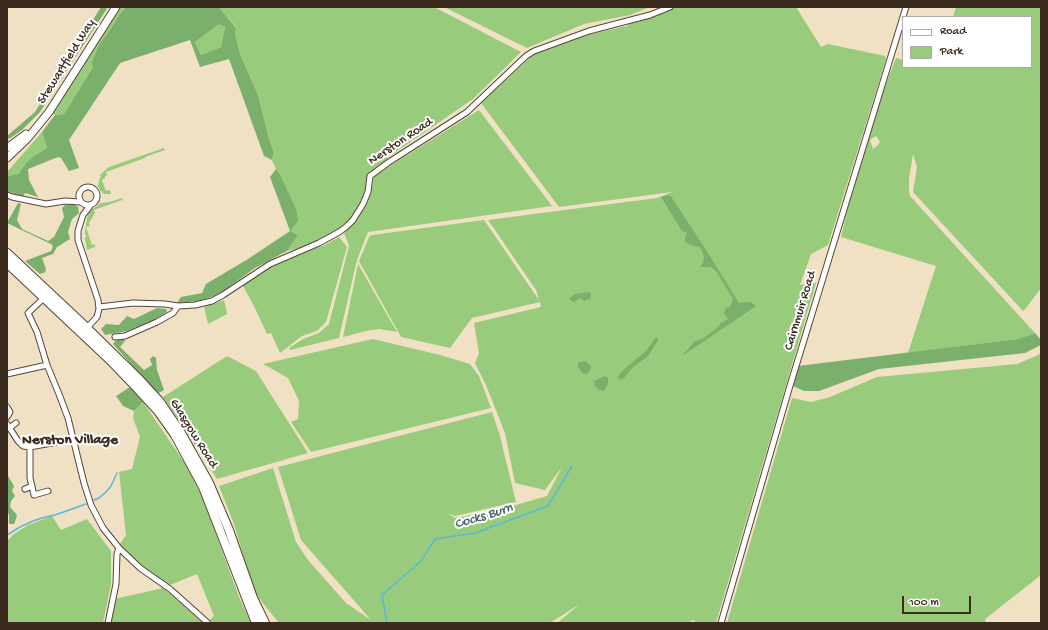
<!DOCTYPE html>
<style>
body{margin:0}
#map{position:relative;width:1048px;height:630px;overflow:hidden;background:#f1e1c4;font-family:"Gochi Hand",sans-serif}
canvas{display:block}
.frame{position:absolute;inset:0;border:8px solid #3b2a1e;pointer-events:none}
.legend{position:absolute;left:902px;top:16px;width:130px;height:52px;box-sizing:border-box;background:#fff;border:1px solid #b1aaa5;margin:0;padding:5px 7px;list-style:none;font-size:12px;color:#3b2a1e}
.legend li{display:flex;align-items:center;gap:8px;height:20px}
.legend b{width:20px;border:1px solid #b1aaa5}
.scale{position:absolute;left:902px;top:596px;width:69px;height:18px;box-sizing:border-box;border:2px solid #3b2a1e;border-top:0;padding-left:5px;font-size:12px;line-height:14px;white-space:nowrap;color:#3b2a1e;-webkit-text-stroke:3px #fff;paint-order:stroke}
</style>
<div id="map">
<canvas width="1048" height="630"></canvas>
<div class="frame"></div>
<ul class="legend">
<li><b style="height:5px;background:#fff"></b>Road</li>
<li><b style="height:11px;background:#98cb7c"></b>Park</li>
</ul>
<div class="scale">100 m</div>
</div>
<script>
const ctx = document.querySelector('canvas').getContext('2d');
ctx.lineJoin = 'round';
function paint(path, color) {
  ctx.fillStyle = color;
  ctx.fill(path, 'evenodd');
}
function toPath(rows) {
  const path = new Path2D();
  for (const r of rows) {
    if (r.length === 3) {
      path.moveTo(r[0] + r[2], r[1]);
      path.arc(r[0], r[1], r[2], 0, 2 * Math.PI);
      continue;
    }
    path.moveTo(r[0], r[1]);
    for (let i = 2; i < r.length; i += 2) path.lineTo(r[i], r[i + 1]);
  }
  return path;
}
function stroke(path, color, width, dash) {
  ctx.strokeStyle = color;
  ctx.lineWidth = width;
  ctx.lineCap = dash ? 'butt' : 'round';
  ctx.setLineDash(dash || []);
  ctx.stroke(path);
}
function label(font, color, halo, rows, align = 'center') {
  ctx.font = font + ' "Gochi Hand",sans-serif';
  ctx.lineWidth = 4;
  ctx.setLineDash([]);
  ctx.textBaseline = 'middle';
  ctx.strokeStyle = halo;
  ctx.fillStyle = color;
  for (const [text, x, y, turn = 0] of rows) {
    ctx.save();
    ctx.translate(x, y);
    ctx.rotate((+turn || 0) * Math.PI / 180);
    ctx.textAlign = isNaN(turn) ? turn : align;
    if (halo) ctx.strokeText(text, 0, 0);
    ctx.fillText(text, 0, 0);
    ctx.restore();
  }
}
const green = toPath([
 [120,7,126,7,119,15,110,30,100,43,93,67,64,114,55,115,52,113],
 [219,7,434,7,521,52,473,99,393,154,385,154,389,160,368,174,363,200,354,215,346,225,323,239,297,249,287,251,298,235,290,231,279,173,276,169,272,160,274,152,269,139,258,95,240,54,235,33,236,27],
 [444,7,650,7,630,15,584,24,527,48],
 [676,7,796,7,821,47,828,44,885,56,886,59,828,245,811,254,800,285,816,283,716,623,698,623,692,620,690,623,557,623,580,604,550,623,279,623,254,592,234,524,219,486,273,468,296,542,308,560,346,603,371,620,301,540,278,467,492,412,500,436,516,502,455,516,448,513,455,518,495,511,547,496,562,467,545,490,515,483,505,433,486,385,475,363,479,353,474,323,541,307,540,302,472,318,450,348,401,337,359,261,369,237,372,235,484,220,539,300,536,290,488,220,657,198,672,192,559,207,481,103,534,54,574,38,627,26,631,23],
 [956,7,1041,7,1041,288,1026,308,1023,311,913,192,917,167,913,154,909,179,909,191,910,196,1035,333,1018,339,908,353,936,266,841,237,848,207,879,102,896,58,903,60,903,67,1031,67,1031,17,953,17],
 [876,136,880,142,878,145,873,149,870,140],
 [219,24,225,27,221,47,201,55,195,42],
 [479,110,552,206,368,232,357,260,339,338,290,350,289,348,303,339,319,333,329,324,349,246,344,233,360,214,371,194,374,176],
 [42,132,47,148,32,157,20,174,10,176,7,179,7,172],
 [164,148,165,150,145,157,145,158,106,172,107,175,105,176,105,178,102,180,106,191,110,190,111,194,104,194,100,190,98,186,99,180,101,176,100,175,109,167],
 [122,198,124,203,122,200,94,210,95,213,89,223,90,226,86,227,92,245,95,244,95,247,87,250,85,238,86,237,86,235,85,235,85,231,87,218,90,211,101,203,109,202],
 [339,237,347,247,326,322,317,331,302,336,280,353,271,333,267,334,254,306,242,284,271,266,288,258,325,245],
 [358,264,397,332,379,329,366,331,343,337],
 [224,300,227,314,208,324,204,307],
 [373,339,440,355,470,364,479,376,491,408,311,452,291,422,298,419,299,401,288,378,263,364],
 [1041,353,1041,575,985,619,986,623,727,623,792,398,811,402,830,397,877,377,1017,364,1036,356],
 [227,356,256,371,308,453,217,479,163,397],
 [143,402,186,465,202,496,239,597,251,623,213,623,210,620,214,616,197,574,170,585,142,566,118,547,126,535,119,472,132,469,140,437,133,418,134,411],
 [52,516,61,530,87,519,111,551,111,584,103,623,7,623,7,541,14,534,28,525],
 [163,588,202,622,201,623,111,623,114,599]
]);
const forest = toPath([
 [101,7,108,7,40,112,22,130,9,139,7,136,35,112],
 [126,7,219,7,236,28,235,33,240,54,258,95,269,139,274,152,272,160,264,156,229,59,200,67,190,40,120,63,69,140,79,168,69,171,61,158,58,157,28,169,29,180,38,197,25,193,23,197,7,191,7,179,9,176,19,174,21,170,32,157,47,148,42,132,55,115,64,114,93,67,92,62,100,43,110,30,119,15],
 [219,24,225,27,221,47,201,55,195,42],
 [276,169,279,173,296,209,298,221,290,231,298,235,287,251,255,268,218,295,198,301,177,303,181,297,202,293,206,284,248,259,290,231,270,177],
 [670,195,708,253,739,303,751,302,756,306,682,356,695,341,704,338,718,327,721,323,728,319,724,313,726,308,730,307,733,299,716,271,711,267,700,267,703,263,704,257,702,250,699,247,691,245,685,242,685,237,687,233,682,231,661,197],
 [18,203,21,204,17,220,22,229,48,241,54,237,64,217,62,208,65,205,73,204,78,207,79,213,72,219,68,232,70,239,57,247,53,254,42,258,46,269,45,270,46,272,40,274,25,261,51,251,53,246,51,244,7,223],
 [590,292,591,295,590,299,584,301,580,298,574,302,569,299,575,294],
 [157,308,166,309,167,312,152,321,127,331,105,335,101,329,106,324,119,325,127,316,134,319],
 [1035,333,1041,340,1041,345,1025,353,879,369,819,391,804,391,793,386,798,366,1018,339],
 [656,337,658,338,658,340,648,356,632,368,625,377,621,380,619,379,618,377,621,372,647,350],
 [117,339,124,339,125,341,120,347,144,370,152,365,150,359,153,356,156,358,157,370,164,390,157,394,139,373,113,344],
 [585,361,591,366,590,370,589,373,585,374,581,372,578,366,578,363],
 [605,376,608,378,608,384,604,391,599,390,595,386,594,381],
 [130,387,143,402,134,411,123,406,116,396],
 [7,474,14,486,12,491,15,496,11,501,10,507,17,515,15,522,14,524,9,524,9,515,7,511]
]);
const stream = toPath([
 [94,500,99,498,106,492,111,486,117,473],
 [7,535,20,527,33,521,42,518,55,515,86,504],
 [387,623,382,595,421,561,435,539,475,533,548,506,572,466]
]);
const street = toPath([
 [88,196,9],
 [7,195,12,197,46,204,65,201,80,202],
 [45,297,28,313,37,332,47,365,59,394,68,418,84,483,91,505,103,528,119,548,140,568,170,589,208,623],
 [99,307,133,303,165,304,178,306,195,305,212,301,223,295,270,264,319,243,339,232,346,227,353,220,363,204,368,192,370,176,389,162,467,112,526,56,534,51,589,31,650,15,670,7],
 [85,330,97,317,99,309,98,300,78,240,78,231,81,221,83,215,90,206],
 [115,337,125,336,157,322,173,313,178,306],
 [7,374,47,365],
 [7,407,10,412,7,417],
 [7,424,18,441,23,446,30,447,73,439],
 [9,428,16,423],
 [30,447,30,478,34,495,48,491],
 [25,489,32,486],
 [108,623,116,584,117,554,119,548],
 [721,623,789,389,906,7]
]);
const secondary = toPath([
 [7,148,26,134],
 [7,158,27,139,49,112,116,7]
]);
const primary = toPath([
 [7,253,87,328,137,377,160,402,181,433,209,483,229,530,253,598,265,623],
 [7,263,110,360,135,386,158,411,175,435,203,487,256,623]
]);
const streetNames = [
 ["Stewartfield Way",67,62,-58],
 ["Nerston Road",401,142,-34],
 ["Cairnmuir Road",801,311,-73],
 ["Glasgow Road",193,434,58]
];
const waterNames = [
 ["Cocks Burn",484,517,-17]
];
const quarterNames = [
 ["Nerston Village",70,441]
];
paint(green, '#98cb7c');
paint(forest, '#7aaf6c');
stroke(stream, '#5ab7d8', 1.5);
stroke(street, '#564537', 7);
stroke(secondary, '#564537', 9);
stroke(primary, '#564537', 10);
stroke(street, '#fff', 5);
stroke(secondary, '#fff', 7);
stroke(primary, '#fff', 8);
label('13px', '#3b2a1e', '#fff', streetNames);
label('italic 14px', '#476268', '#fff', waterNames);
label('bold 15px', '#3b2a1e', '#fff', quarterNames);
</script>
